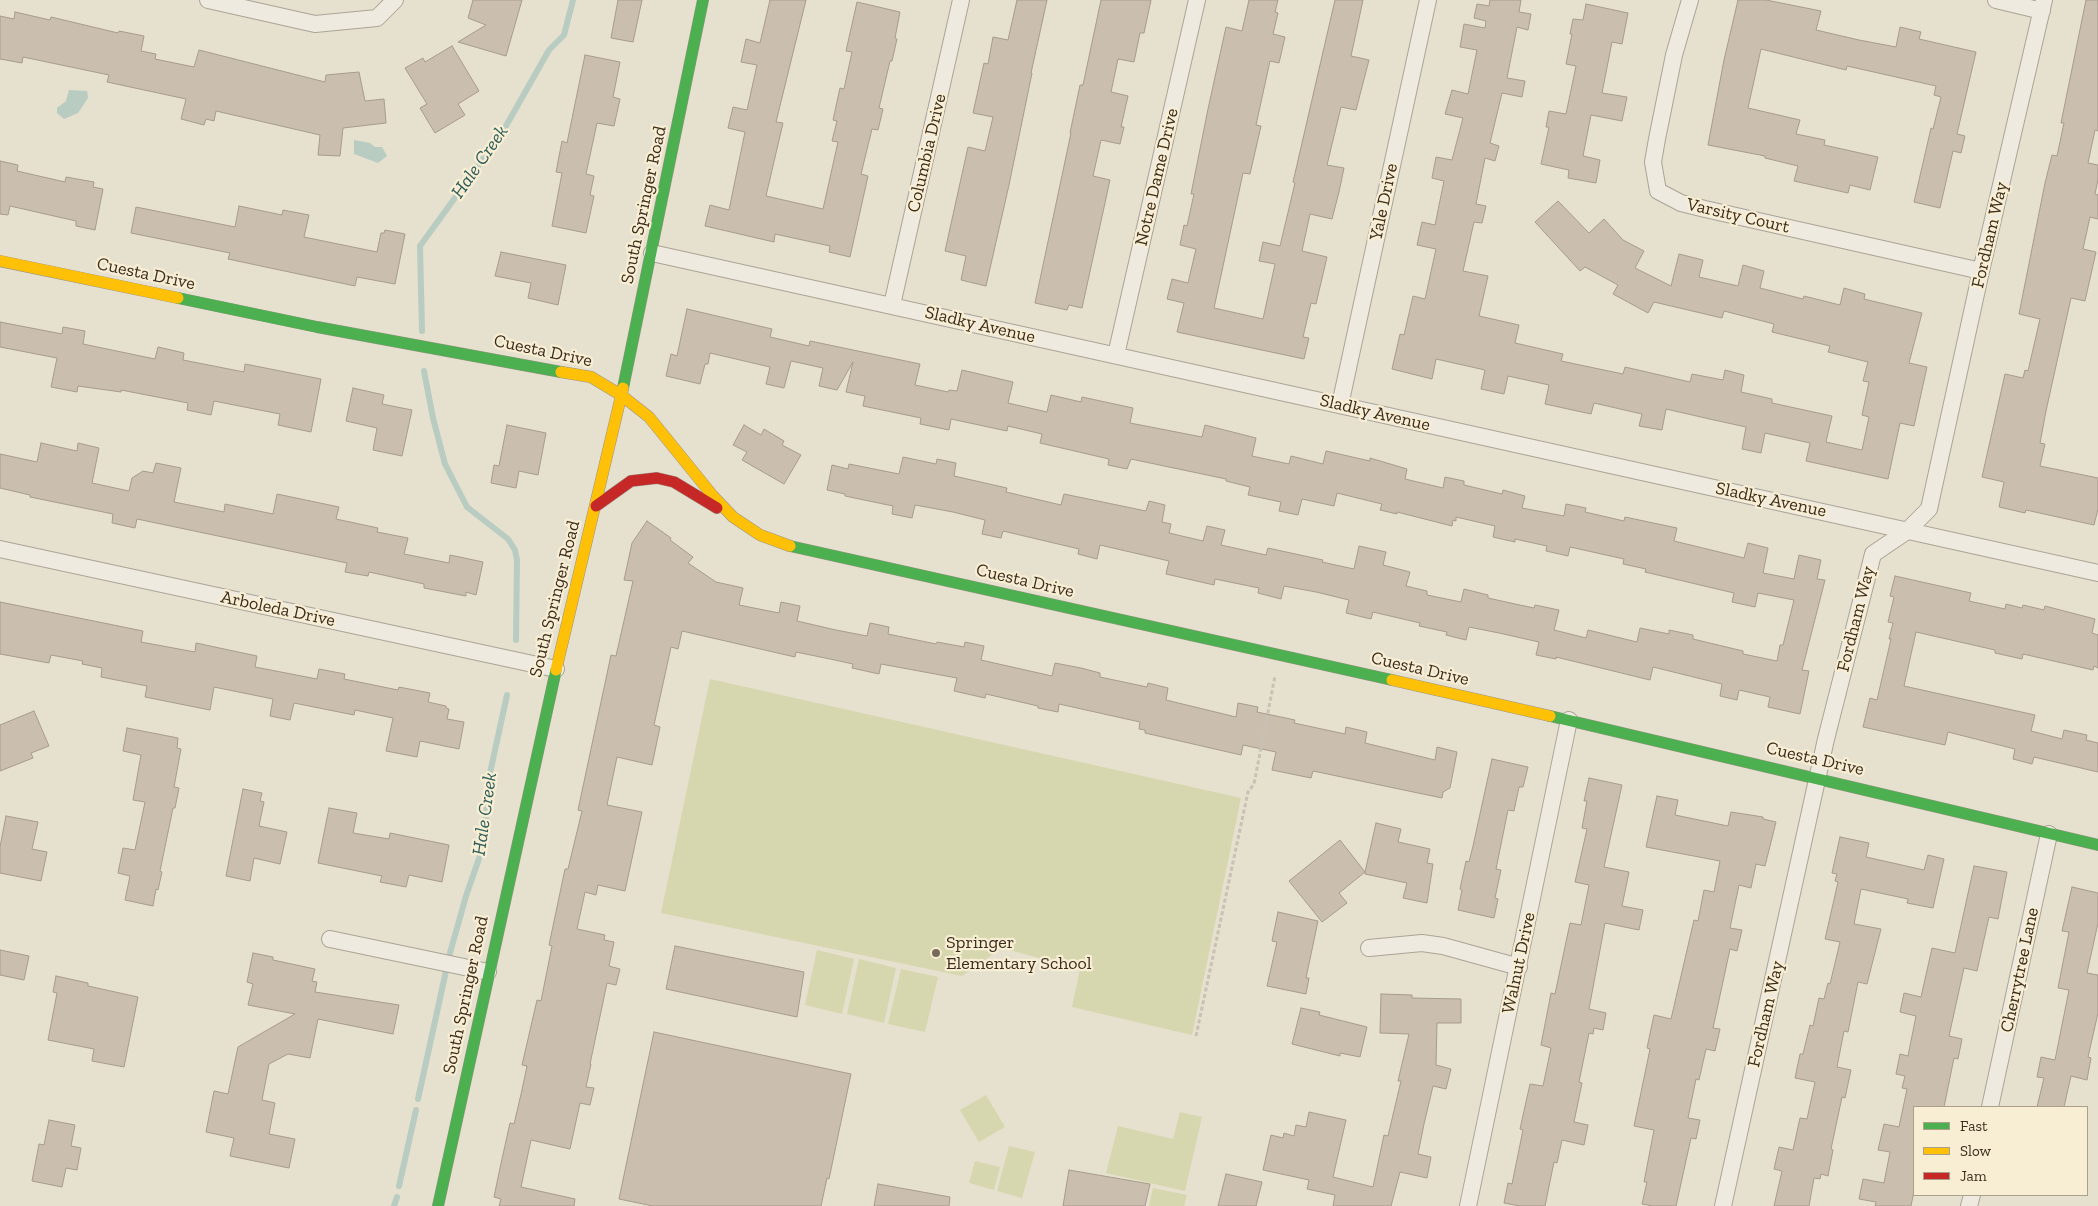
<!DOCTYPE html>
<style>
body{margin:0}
#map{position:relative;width:2098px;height:1206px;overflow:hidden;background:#e6e0ce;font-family:"Zilla Slab",serif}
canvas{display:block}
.legend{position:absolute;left:1913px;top:1106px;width:175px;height:90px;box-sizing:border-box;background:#f8eed3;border:1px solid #aca08a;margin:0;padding:6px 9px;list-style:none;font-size:15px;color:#3b2c1d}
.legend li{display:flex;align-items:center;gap:10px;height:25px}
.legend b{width:25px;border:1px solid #aca08a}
</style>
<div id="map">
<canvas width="2098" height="1206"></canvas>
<ul class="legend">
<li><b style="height:6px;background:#4caf50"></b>Fast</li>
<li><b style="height:6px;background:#ffc107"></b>Slow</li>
<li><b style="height:6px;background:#c62828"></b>Jam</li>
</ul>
</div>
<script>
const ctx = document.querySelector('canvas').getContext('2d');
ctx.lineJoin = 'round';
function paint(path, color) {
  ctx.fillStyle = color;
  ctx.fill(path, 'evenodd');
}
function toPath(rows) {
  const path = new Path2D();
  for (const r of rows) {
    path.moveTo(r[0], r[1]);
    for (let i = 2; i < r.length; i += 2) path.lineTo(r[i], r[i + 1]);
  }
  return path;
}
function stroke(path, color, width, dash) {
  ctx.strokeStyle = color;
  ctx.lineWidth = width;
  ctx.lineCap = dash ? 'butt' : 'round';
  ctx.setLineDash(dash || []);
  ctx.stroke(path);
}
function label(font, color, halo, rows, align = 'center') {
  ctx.font = font + ' "Zilla Slab",serif';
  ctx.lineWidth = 4.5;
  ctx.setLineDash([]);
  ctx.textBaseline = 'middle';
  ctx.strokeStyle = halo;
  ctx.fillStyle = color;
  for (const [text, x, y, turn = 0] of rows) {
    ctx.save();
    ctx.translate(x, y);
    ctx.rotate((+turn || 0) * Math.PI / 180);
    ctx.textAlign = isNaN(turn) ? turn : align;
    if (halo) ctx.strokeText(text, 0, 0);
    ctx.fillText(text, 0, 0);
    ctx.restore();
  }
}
const green = toPath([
 [710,679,1241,798,1192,1035,1072,1007,1080,969,1002,948,962,976,661,913],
 [817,950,854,959,842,1014,805,1005],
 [859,959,896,968,884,1023,847,1014],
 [901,969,938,977,925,1032,888,1024],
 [986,1095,1005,1127,979,1142,960,1110],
 [1180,1112,1202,1117,1185,1191,1106,1173,1118,1126,1173,1139],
 [1009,1146,1035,1152,1022,1198,997,1191],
 [975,1161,1000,1167,994,1190,969,1183],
 [1153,1188,1187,1195,1184,1206,1149,1206]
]);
const water = toPath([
 [69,90,87,91,88,98,78,113,64,119,57,113,57,108,66,101],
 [354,140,370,143,375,147,382,147,387,156,378,163,354,154]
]);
const stream = toPath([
 [422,331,420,246,502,133,549,50,564,35,573,0],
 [424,371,433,418,445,464,467,507,508,539,515,550,517,560,516,640],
 [448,960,466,896,483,847,490,773,507,695],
 [418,1099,446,971],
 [399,1186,416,1110],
 [394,1206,397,1197]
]);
const building = toPath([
 [473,0,522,0,506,56,458,42,486,25,468,18,473,0],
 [618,0,642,0,633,42,611,38,618,0],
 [770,0,806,0,776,122,783,123,766,196,823,209,838,142,832,141,837,121,833,120,840,88,844,89,852,52,846,51,857,2,900,12,895,38,897,39,892,61,890,61,879,108,883,109,878,130,872,129,861,174,868,176,850,257,829,252,830,246,775,234,774,242,705,226,710,205,729,210,745,132,728,128,733,107,747,110,757,65,741,62,746,39,760,43,770,0],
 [1017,0,1047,0,1031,73,1032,73,1009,185,986,286,961,280,966,256,945,251,968,147,985,151,993,117,973,113,984,63,988,64,993,37,1008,40,1017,0],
 [1101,0,1151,0,1144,33,1140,33,1134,62,1118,59,1111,92,1128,96,1121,127,1124,127,1120,144,1101,140,1093,176,1110,180,1082,308,1069,305,1067,310,1035,303,1071,133,1070,133,1080,85,1083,85,1101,0],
 [1249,0,1278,0,1275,12,1278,13,1273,34,1285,37,1279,63,1270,61,1256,125,1261,126,1250,174,1243,173,1214,308,1263,319,1275,264,1259,261,1263,242,1280,246,1295,183,1293,182,1335,0,1363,0,1351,56,1369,60,1356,110,1341,107,1327,165,1344,168,1339,192,1332,219,1310,214,1302,251,1327,257,1316,304,1311,303,1303,337,1309,338,1304,359,1177,332,1184,303,1167,299,1172,279,1188,283,1196,249,1180,245,1184,225,1187,226,1194,194,1191,194,1208,109,1226,27,1242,31,1249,0],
 [1490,0,1521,0,1519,12,1531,14,1528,30,1517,27,1507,78,1525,81,1522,97,1502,93,1490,143,1499,146,1495,161,1485,158,1476,204,1486,206,1482,223,1474,222,1463,271,1488,276,1479,316,1519,325,1515,343,1563,354,1561,361,1623,374,1625,367,1690,382,1692,374,1723,380,1725,370,1744,375,1741,392,1772,399,1772,403,1832,416,1826,442,1862,450,1869,417,1862,415,1869,382,1863,381,1868,362,1828,352,1830,346,1772,332,1774,324,1724,311,1722,318,1654,302,1648,313,1613,294,1618,285,1585,267,1580,271,1535,222,1558,201,1589,233,1604,219,1623,240,1644,251,1635,268,1671,286,1679,254,1703,260,1699,277,1738,286,1743,265,1764,271,1760,288,1803,299,1804,296,1840,305,1844,288,1865,294,1864,299,1922,313,1909,363,1927,367,1914,426,1900,423,1888,479,1806,461,1810,443,1765,433,1761,453,1742,449,1746,427,1714,420,1666,409,1662,430,1639,426,1642,414,1594,403,1591,414,1545,404,1549,385,1508,376,1504,394,1481,389,1485,370,1436,359,1432,379,1392,369,1400,334,1404,335,1413,296,1425,299,1436,249,1417,245,1422,222,1435,225,1444,181,1432,178,1436,157,1452,160,1463,118,1445,114,1452,90,1468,94,1477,50,1460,47,1464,24,1485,28,1486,21,1474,18,1477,4,1489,6,1490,0],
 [1738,0,1766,0,1821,11,1816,30,1859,40,1896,47,1900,27,1921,32,1919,39,1976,52,1957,134,1965,136,1961,153,1953,151,1940,208,1914,202,1931,128,1933,129,1941,97,1934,95,1936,86,1847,66,1846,70,1761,49,1748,108,1800,120,1796,134,1825,140,1824,145,1878,157,1870,190,1850,185,1848,193,1794,181,1798,166,1765,158,1765,156,1708,145,1724,60,1738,0],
 [2086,0,2098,0,2098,131,2095,130,2088,163,2098,165,2098,179,2095,194,2098,195,2098,219,2090,217,2083,249,2096,252,2085,301,2071,298,2046,411,2040,443,2045,444,2040,466,2098,478,2098,509,2094,525,2026,510,2025,513,1999,507,2004,482,1982,477,2005,374,2023,378,2025,370,2028,371,2040,319,2019,314,2045,183,2052,155,2057,156,2064,123,2061,123,2086,0],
 [1586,4,1628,13,1622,44,1612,42,1602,93,1627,97,1622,121,1591,115,1583,156,1600,160,1596,183,1568,178,1569,170,1541,164,1549,127,1546,127,1549,111,1566,114,1576,66,1566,64,1572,34,1570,34,1573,19,1583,20,1586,4],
 [15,12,50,20,51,17,118,33,119,31,144,36,141,51,156,54,155,59,194,67,199,50,325,82,326,75,359,72,365,101,384,99,386,123,343,128,340,156,318,155,320,135,216,111,214,121,206,119,204,125,181,119,186,99,107,82,109,75,23,57,22,63,0,59,0,16,14,19,15,12],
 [452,46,479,91,458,104,465,115,435,133,420,108,427,104,405,68,423,58,425,62,452,46],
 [585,55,620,62,613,97,620,99,614,126,597,123,586,174,594,176,590,195,594,196,586,233,552,226,562,173,556,172,562,141,567,143,585,55],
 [0,161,18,165,17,171,65,182,66,177,94,182,93,187,103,189,95,230,76,226,76,221,10,206,8,215,0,214,0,161],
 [239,206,282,215,283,210,309,215,304,237,377,252,381,233,384,233,385,230,405,234,395,284,357,277,355,286,228,259,230,253,131,233,136,207,235,227,239,206],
 [501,252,566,265,558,305,528,298,531,283,495,276,501,252],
 [687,309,772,329,770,337,809,346,810,341,920,364,915,385,948,392,949,390,957,391,962,370,1013,382,1008,403,1047,412,1051,395,1081,402,1082,397,1133,408,1130,423,1202,437,1205,425,1256,438,1252,456,1289,464,1291,456,1323,464,1326,451,1370,461,1370,458,1407,469,1405,479,1443,488,1445,477,1464,481,1464,485,1502,494,1503,490,1525,496,1522,508,1564,516,1566,504,1586,508,1585,512,1624,521,1625,517,1677,528,1674,541,1744,558,1748,543,1768,548,1763,573,1794,579,1799,555,1821,560,1817,579,1825,580,1802,670,1809,671,1800,714,1768,707,1770,697,1739,690,1737,700,1720,696,1722,684,1653,667,1650,680,1556,657,1556,659,1536,655,1539,642,1499,633,1469,627,1466,640,1446,635,1447,632,1419,626,1420,623,1373,612,1371,619,1346,613,1349,600,1316,592,1284,586,1281,599,1258,593,1259,588,1215,579,1214,585,1166,574,1169,561,1100,545,1097,559,1078,554,1079,549,1075,548,1003,531,1001,538,982,534,985,520,953,512,915,505,912,518,892,514,893,506,845,496,845,494,827,490,832,465,848,469,849,464,899,474,903,457,936,464,937,459,956,463,954,476,1007,488,1006,492,1061,505,1064,494,1146,511,1149,501,1165,505,1162,522,1171,524,1169,533,1203,541,1207,526,1225,530,1221,545,1266,555,1268,548,1323,560,1322,562,1354,569,1359,546,1386,552,1383,565,1410,572,1406,586,1427,591,1427,595,1461,602,1464,589,1488,595,1488,598,1506,602,1534,608,1535,605,1559,610,1554,630,1586,638,1588,630,1637,642,1640,628,1669,634,1669,630,1693,635,1693,639,1743,651,1743,654,1777,661,1780,645,1783,645,1794,600,1758,593,1755,607,1732,602,1734,593,1645,572,1646,569,1623,564,1624,559,1570,547,1568,556,1546,551,1547,546,1515,539,1515,542,1493,537,1495,526,1456,517,1456,521,1453,520,1452,526,1397,512,1397,514,1380,510,1382,504,1337,493,1334,506,1302,499,1298,515,1279,511,1281,502,1248,495,1250,487,1226,481,1226,479,1131,459,1127,469,1108,465,1109,459,1040,443,1042,434,1008,426,1007,431,951,419,949,430,920,424,921,418,863,406,865,396,846,392,853,362,837,390,819,386,823,368,791,361,784,388,766,384,770,367,710,353,708,364,705,364,700,384,666,376,671,354,677,356,687,309],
 [0,322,62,334,63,327,85,331,83,344,155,359,158,347,184,353,183,360,244,372,245,364,321,379,311,432,278,425,280,414,214,401,211,415,187,410,188,403,121,390,121,392,78,386,77,392,51,387,57,358,0,347,0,322],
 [353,388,384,395,382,404,412,410,402,456,373,450,377,428,346,421,353,388],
 [507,425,546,433,538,475,519,471,516,488,491,483,494,465,499,466,507,425],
 [744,425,761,435,764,429,784,441,782,445,801,455,784,484,742,460,747,452,733,445,744,425],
 [41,443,77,451,78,443,99,448,92,483,129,491,132,478,143,471,153,473,156,463,181,468,174,502,224,512,225,504,273,514,277,494,339,507,336,519,378,528,377,532,408,538,404,554,449,563,450,555,483,562,476,595,466,592,466,596,424,588,424,584,369,572,368,576,345,572,347,563,137,519,135,528,112,523,113,514,30,497,30,495,0,488,0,454,37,462,41,443],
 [647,521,671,538,670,540,693,557,688,563,716,582,743,588,739,605,779,613,781,602,800,606,797,621,836,630,867,636,870,623,889,627,888,634,936,644,937,642,964,647,965,642,984,646,981,660,1052,676,1055,663,1081,668,1100,673,1100,677,1147,687,1148,683,1168,688,1166,700,1236,717,1238,703,1258,707,1257,712,1295,720,1294,723,1345,734,1346,727,1367,732,1365,743,1435,760,1437,747,1457,752,1450,788,1443,792,1442,798,1313,771,1311,778,1272,770,1276,752,1243,745,1241,755,1145,733,1145,730,1139,729,1140,722,1059,704,1058,712,1038,708,1038,706,986,694,985,698,954,691,957,678,881,664,879,674,852,668,853,664,830,659,796,652,795,657,682,631,678,649,671,647,654,725,660,727,652,765,617,757,607,805,642,812,625,891,598,885,596,895,585,892,577,929,605,935,604,940,614,942,609,966,620,969,616,985,607,983,590,1064,591,1064,586,1087,594,1088,590,1105,580,1103,570,1149,531,1140,521,1187,575,1199,574,1206,499,1206,501,1199,494,1197,500,1168,510,1123,514,1124,522,1090,527,1066,522,1065,537,1000,541,1001,552,946,549,945,565,869,568,869,582,811,578,810,611,655,616,656,633,581,624,580,632,543,647,521],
 [1895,576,1971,593,1969,601,2005,609,2006,604,2022,608,2023,605,2044,610,2045,606,2095,619,2092,633,2098,635,2098,668,2094,666,2093,670,2023,654,2022,659,1995,653,1995,650,1916,632,1904,686,2035,715,2031,731,2062,739,2064,730,2087,735,2086,740,2098,743,2098,772,2034,757,2032,764,2013,759,2015,749,1948,732,1945,745,1863,727,1870,698,1877,700,1891,639,1889,639,1893,623,1888,622,1894,597,1890,596,1895,576],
 [0,602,143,631,141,642,195,652,196,643,257,656,255,667,317,679,319,669,345,674,344,679,398,690,399,687,430,693,428,702,446,706,446,708,449,709,447,719,464,722,459,749,420,741,417,757,386,751,393,718,355,710,354,715,294,703,290,720,270,716,273,699,214,687,210,710,145,697,147,686,101,677,102,668,82,664,83,661,51,655,49,663,0,654,0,602],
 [34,711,49,746,31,753,33,758,0,771,0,725,34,711],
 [127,728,178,738,177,748,181,749,174,787,179,788,175,808,173,808,160,871,162,872,158,890,156,889,153,906,125,900,130,876,118,873,123,848,135,850,145,802,133,800,141,755,123,751,127,728],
 [1492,759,1528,767,1523,787,1519,787,1514,811,1508,810,1496,869,1501,870,1495,898,1498,899,1494,918,1458,910,1462,890,1460,889,1466,861,1469,862,1473,846,1492,759],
 [1589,778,1622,785,1604,867,1629,872,1622,906,1643,910,1639,930,1605,923,1589,1009,1606,1013,1603,1030,1594,1028,1593,1034,1589,1033,1579,1082,1582,1083,1574,1122,1588,1125,1584,1145,1562,1140,1557,1163,1554,1162,1545,1206,1520,1206,1504,1203,1508,1183,1512,1184,1523,1130,1520,1129,1530,1084,1543,1086,1551,1048,1541,1045,1551,993,1555,994,1570,923,1581,925,1589,885,1575,882,1587,829,1582,828,1587,801,1584,801,1589,778],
 [243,789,262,793,260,801,264,802,259,826,287,832,280,864,254,858,250,881,226,876,243,789],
 [1657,796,1678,800,1675,815,1728,826,1731,812,1763,817,1763,819,1776,822,1765,866,1756,864,1751,888,1739,885,1730,928,1742,930,1737,951,1730,949,1713,1028,1720,1029,1715,1051,1706,1049,1699,1080,1696,1079,1688,1118,1700,1120,1696,1139,1691,1138,1676,1206,1653,1206,1642,1204,1647,1182,1644,1182,1654,1130,1634,1126,1650,1049,1647,1048,1654,1015,1671,1019,1694,920,1698,921,1704,890,1714,892,1720,861,1646,847,1657,796],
 [329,808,357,813,353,833,389,839,390,833,449,845,442,882,409,875,406,887,380,882,382,876,318,863,329,808],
 [6,816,38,822,32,849,47,852,41,881,0,873,0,847,6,816],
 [1376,823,1401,829,1398,842,1430,849,1427,863,1433,864,1427,903,1403,898,1407,883,1365,874,1365,872,1339,893,1347,903,1322,922,1289,881,1340,840,1365,872,1376,823],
 [1840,837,1869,843,1866,857,1924,870,1928,855,1944,859,1933,908,1907,903,1908,899,1861,889,1854,924,1881,929,1867,984,1858,982,1848,1032,1844,1031,1837,1067,1851,1070,1845,1098,1842,1097,1831,1149,1833,1150,1828,1176,1821,1174,1820,1179,1814,1178,1809,1206,1774,1206,1782,1171,1774,1169,1779,1147,1793,1150,1800,1118,1807,1119,1815,1082,1795,1078,1800,1054,1803,1054,1810,1025,1813,1026,1819,998,1824,999,1828,983,1830,984,1840,942,1825,939,1838,882,1835,881,1837,874,1832,873,1840,837],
 [1974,866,2007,872,1998,919,1989,917,1977,971,1964,968,1949,1036,1962,1039,1958,1059,1954,1058,1944,1107,1914,1107,1914,1191,1911,1206,1875,1206,1876,1202,1859,1199,1863,1179,1884,1183,1890,1152,1878,1150,1884,1124,1899,1127,1907,1089,1902,1088,1905,1076,1896,1074,1900,1054,1908,1056,1916,1016,1900,1012,1904,993,1921,997,1932,948,1955,953,1974,866],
 [2072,887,2098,893,2098,923,2087,973,2098,975,2098,1013,2088,1057,2091,1058,2087,1080,2071,1076,2064,1107,2037,1107,2044,1078,2037,1077,2041,1057,2055,1060,2069,990,2058,988,2069,932,2062,931,2072,887],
 [1278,912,1318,921,1306,978,1309,978,1306,994,1267,986,1277,942,1272,941,1278,912],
 [675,946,804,972,797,1017,666,989,675,946],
 [0,950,29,956,24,980,0,975,0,950],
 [253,953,273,957,273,960,315,969,312,981,317,982,315,992,399,1005,393,1034,318,1019,310,1058,288,1054,269,1064,262,1100,275,1103,269,1134,295,1139,289,1168,230,1156,234,1138,206,1132,214,1091,228,1094,238,1047,295,1014,248,1005,253,984,247,982,253,953],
 [56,976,88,983,88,986,138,997,124,1067,92,1061,94,1049,48,1040,57,993,53,992,56,976],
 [1381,994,1412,995,1412,998,1461,999,1461,1023,1437,1023,1436,1065,1451,1069,1446,1089,1433,1086,1424,1124,1418,1154,1431,1157,1427,1178,1400,1172,1391,1206,1333,1206,1335,1195,1307,1189,1309,1180,1263,1170,1271,1135,1283,1138,1284,1133,1294,1136,1296,1125,1306,1127,1309,1112,1346,1120,1333,1177,1373,1187,1384,1135,1388,1136,1401,1081,1398,1081,1409,1034,1380,1033,1381,994],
 [1301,1008,1320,1012,1319,1015,1367,1027,1360,1057,1340,1053,1340,1056,1292,1044,1301,1008],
 [654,1032,851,1074,829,1179,827,1178,821,1206,653,1206,619,1199,654,1032],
 [49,1120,75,1125,71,1146,81,1148,77,1170,66,1168,62,1187,32,1181,39,1144,44,1145,49,1120],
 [1069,1170,1150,1184,1145,1206,1063,1206,1069,1170],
 [1226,1174,1262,1182,1256,1206,1218,1206,1226,1174],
 [878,1184,950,1197,949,1206,874,1206,878,1184]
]);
const path = toPath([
 [1196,1036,1248,792,1254,784,1275,676]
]);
const street = toPath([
 [208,0,315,24,377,18,395,0],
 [1690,0,1674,55,1657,139,1653,162,1658,191,1681,203,1705,209,1981,271],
 [1996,0,2042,11],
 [652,253,2098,573],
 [892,305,961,0],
 [1116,355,1197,0],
 [1340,405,1428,0],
 [0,549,556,669],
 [330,939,488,972],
 [1369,948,1422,943,1443,946,1519,967],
 [1990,1107,2049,834],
 [1468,1206,1569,720],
 [1723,1206,1826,739,1871,562,1873,554,1907,531,1929,509,1981,271,2044,0],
 [1969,1206,1972,1195]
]);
const fast = toPath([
 [178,298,317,327,561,372],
 [623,388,703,0],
 [790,546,1392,680],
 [1550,716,2098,845],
 [438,1206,556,670]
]);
const slow = toPath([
 [0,261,178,298],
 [561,372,591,377,621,395,649,417,713,496,733,517,760,535,790,546],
 [556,670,623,388],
 [1392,680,1550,716]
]);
const jam = toPath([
 [596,506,631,481,657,478,674,482,717,508]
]);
const markers = [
 [936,953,5,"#776b5b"]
];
const streetNames = [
 ["Columbia Drive",927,153,-77],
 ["Notre Dame Drive",1157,177,-77],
 ["Yale Drive",1384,202,-78],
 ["South Springer Road",644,205,-78],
 ["Varsity Court",1738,216,13],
 ["Fordham Way",1990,235,-77],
 ["Cuesta Drive",146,274,12],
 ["Sladky Avenue",980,325,13],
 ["Cuesta Drive",543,351,12],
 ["Sladky Avenue",1375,413,13],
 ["Sladky Avenue",1771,500,12],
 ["Cuesta Drive",1025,581,13],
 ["South Springer Road",555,599,-76],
 ["Arboleda Drive",278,609,12],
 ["Fordham Way",1856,619,-76],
 ["Cuesta Drive",1420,669,13],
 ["Cuesta Drive",1815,759,13],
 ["Walnut Drive",1519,963,-78],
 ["Cherrytree Lane",2020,970,-78],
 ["South Springer Road",466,995,-78],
 ["Fordham Way",1766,1014,-77]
];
const poiNames = [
 ["Springer",946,943],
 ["Elementary School",946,964]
];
const waterNames = [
 ["Hale Creek",480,162,-55],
 ["Hale Creek",485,814,-82]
];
paint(green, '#d6d7af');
paint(water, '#b8ccc1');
stroke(stream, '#b8ccc1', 6);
paint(building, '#cabeae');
stroke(building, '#a79b8d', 1);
stroke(street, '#aba496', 18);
stroke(fast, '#9b9486', 12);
stroke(slow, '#9b9486', 12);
stroke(jam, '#9b9486', 12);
stroke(path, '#c7c1b6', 3, [4, 2.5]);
stroke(street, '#eeeae0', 16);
stroke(fast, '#4caf50', 11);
stroke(slow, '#ffc107', 11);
stroke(jam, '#c62828', 11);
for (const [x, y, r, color] of markers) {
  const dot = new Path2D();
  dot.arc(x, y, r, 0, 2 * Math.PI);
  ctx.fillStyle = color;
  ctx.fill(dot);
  stroke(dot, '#f8eed3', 2);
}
label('18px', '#3b2c1d', '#f8eed3', streetNames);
label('18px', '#3b2c1d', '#f8eed3', poiNames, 'left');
label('italic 19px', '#2c5c5a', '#f8eed3', waterNames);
</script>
